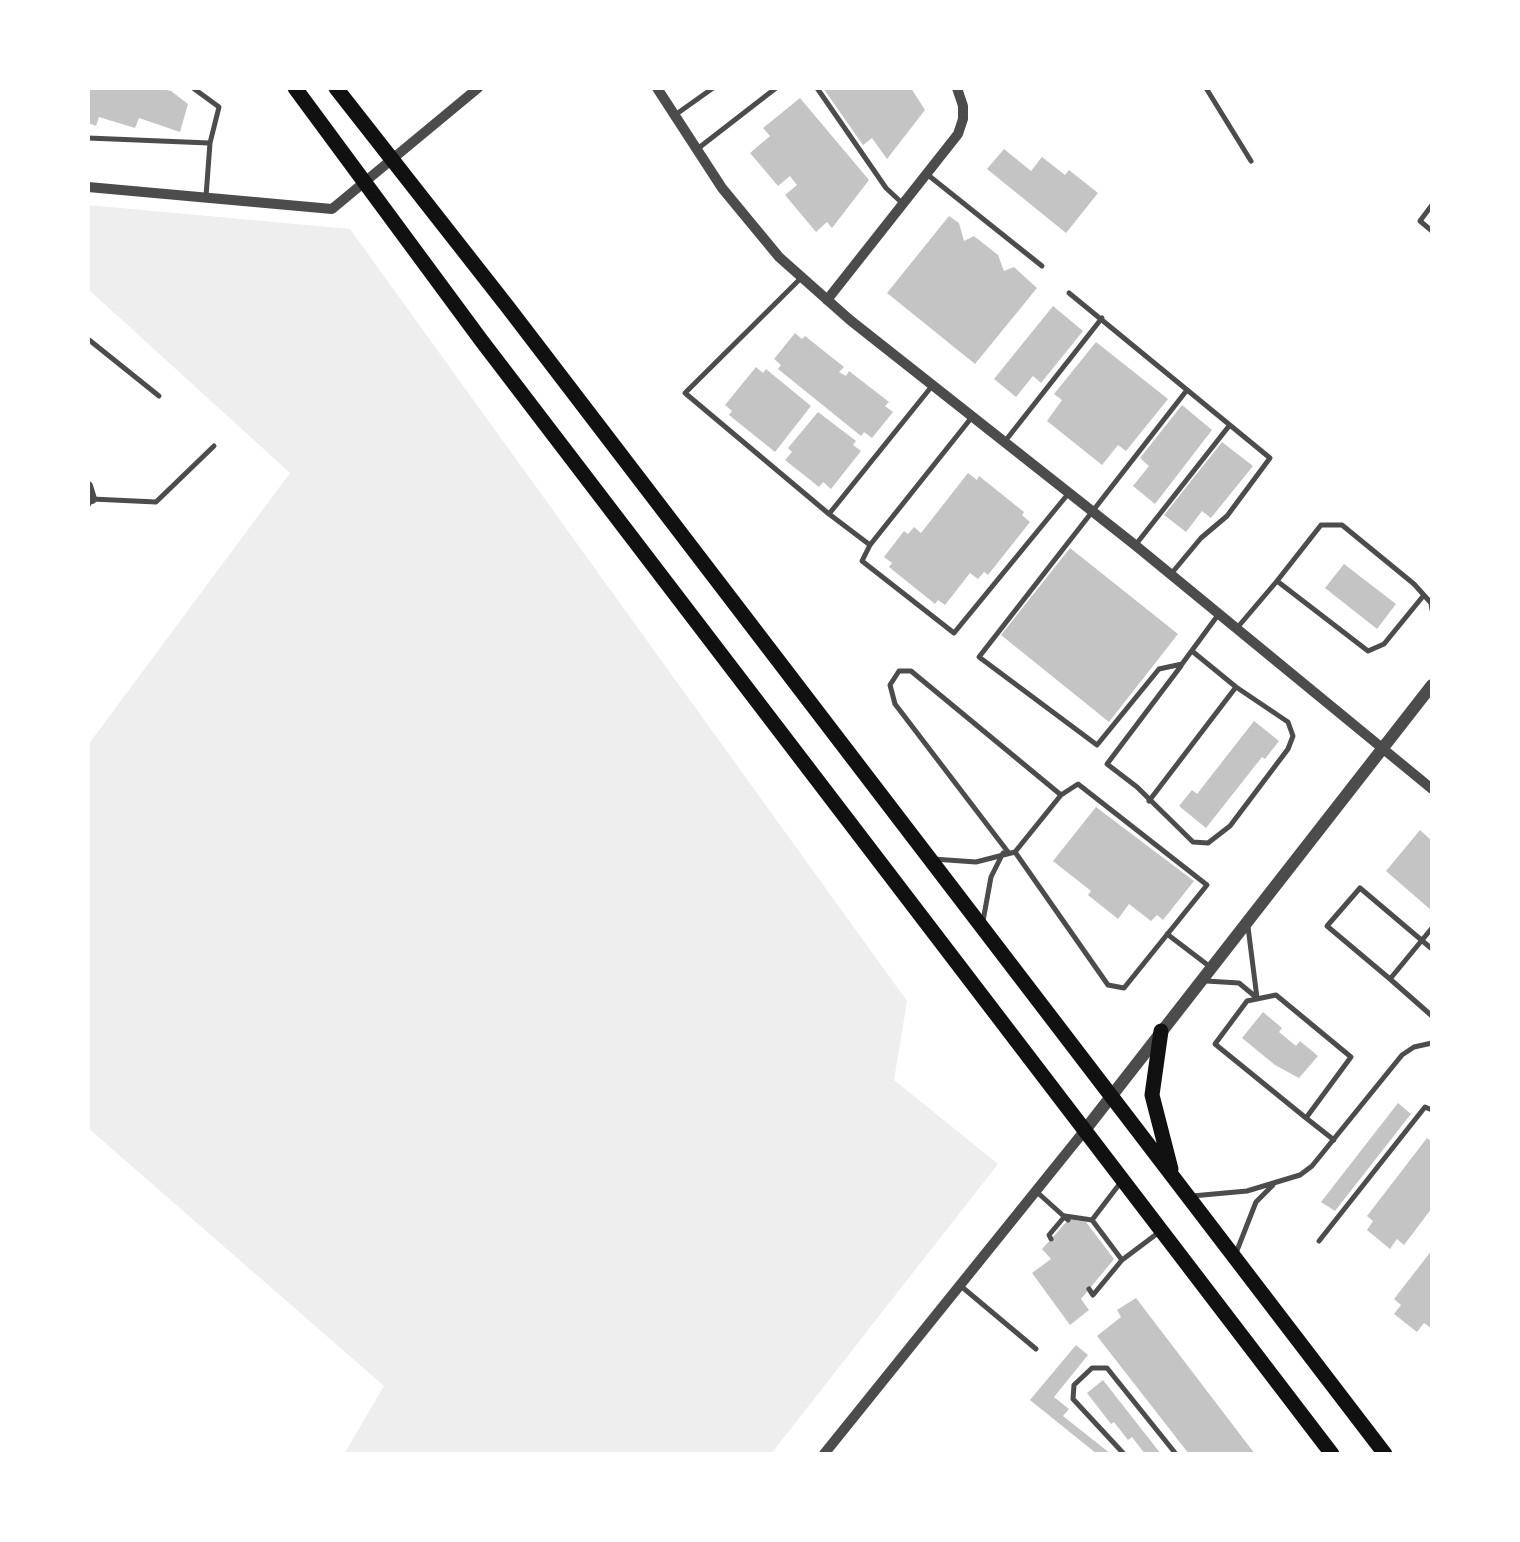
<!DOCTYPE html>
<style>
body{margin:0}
#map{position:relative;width:1520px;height:1542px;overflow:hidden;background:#fff;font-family:"Roboto Serif",serif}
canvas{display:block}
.frame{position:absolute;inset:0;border:90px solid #fff;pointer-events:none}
</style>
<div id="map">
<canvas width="1520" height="1542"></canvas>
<div class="frame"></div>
</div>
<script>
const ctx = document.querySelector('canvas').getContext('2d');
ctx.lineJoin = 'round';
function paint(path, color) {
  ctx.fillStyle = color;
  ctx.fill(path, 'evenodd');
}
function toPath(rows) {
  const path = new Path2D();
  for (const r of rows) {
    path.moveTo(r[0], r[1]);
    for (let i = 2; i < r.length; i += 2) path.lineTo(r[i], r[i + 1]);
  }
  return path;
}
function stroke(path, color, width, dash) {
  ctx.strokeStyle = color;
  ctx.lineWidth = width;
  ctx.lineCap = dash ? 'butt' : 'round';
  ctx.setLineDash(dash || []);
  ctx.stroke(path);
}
const green = toPath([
 [88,205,350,229,907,1001,894,1080,998,1164,771,1454,344,1454,384,1386,88,1128,88,745,290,473,88,289]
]);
const building = toPath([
 [88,88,159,88,171,91,188,104,180,132,139,118,135,128,99,117,96,126,88,123],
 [823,88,911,88,925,110,887,159,872,138,863,145],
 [800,98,869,180,832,228,827,222,816,232,785,195,797,185,790,176,778,186,750,153,770,136,763,128],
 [1004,149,1031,171,1042,157,1065,175,1069,170,1098,193,1066,233,987,169],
 [949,216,959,223,964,241,974,236,998,255,1004,271,1014,267,1037,288,975,364,887,293],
 [1053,306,1083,331,1041,383,1033,376,1016,397,994,379],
 [795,333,802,339,805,336,844,367,839,372,846,376,849,371,889,402,885,406,893,412,872,438,864,432,861,436,778,369,781,365,774,359],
 [1096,342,1168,399,1126,451,1118,445,1102,465,1047,421,1062,400,1054,394],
 [756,367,763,373,766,369,811,406,775,452,729,415,732,411,725,405],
 [1182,405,1212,430,1155,504,1133,486,1149,466,1140,458],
 [818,412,856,441,853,445,861,451,831,489,823,482,819,487,785,460,792,452,788,448],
 [1222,442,1253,466,1211,518,1202,511,1186,532,1164,515],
 [968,473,977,480,979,476,1024,512,1022,515,1030,522,988,575,984,572,978,579,970,573,945,605,938,600,935,604,889,567,892,563,884,557,904,531,908,534,914,527,921,533],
 [1070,548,1178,634,1109,722,1001,635],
 [1344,564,1396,604,1377,629,1325,588],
 [1254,721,1279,741,1265,759,1262,757,1206,828,1179,806,1192,790,1197,794],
 [1096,807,1194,881,1163,920,1157,915,1151,921,1129,904,1118,919,1088,895,1091,891,1053,861],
 [1420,830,1432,841,1432,911,1386,871],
 [1263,1012,1282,1028,1279,1032,1296,1046,1300,1041,1318,1056,1299,1078,1275,1065,1242,1038],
 [1398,1103,1411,1114,1335,1211,1321,1202],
 [1427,1138,1432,1142,1432,1208,1404,1245,1397,1239,1390,1249,1367,1230,1373,1221,1367,1216],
 [1069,1219,1086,1222,1114,1259,1081,1299,1089,1310,1070,1325,1032,1273,1051,1259,1042,1249],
 [1432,1250,1432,1326,1431,1328,1424,1323,1417,1332,1394,1314,1401,1305,1394,1299],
 [1136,1298,1255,1454,1189,1454,1097,1336,1121,1317,1117,1310],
 [1076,1345,1088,1355,1054,1397,1069,1409,1063,1416,1111,1454,1097,1454,1030,1400],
 [1103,1380,1161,1454,1145,1454,1132,1437,1128,1440,1114,1422,1111,1424,1087,1393]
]);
const service = toPath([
 [193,88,219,107,210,143,206,196],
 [817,88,886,188,901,202],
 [1206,88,1251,161],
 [675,115,713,88],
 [88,138,209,143],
 [696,150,776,88],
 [928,175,1042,266],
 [1432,205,1420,221,1432,231],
 [800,279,685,393,829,514,932,386],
 [1069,293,1270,458,1227,516,1201,538,1171,574],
 [88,339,159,396],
 [1187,390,979,657,1097,745,1159,669,1182,664,1218,615],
 [1006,440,1102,318],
 [88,505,92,499,156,502,214,446],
 [829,514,870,545,972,417],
 [1137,543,1229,426],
 [870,545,862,561,954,633,1068,494],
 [1424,595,1384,644,1368,651,1277,581,1321,525,1342,525,1414,584,1431,603,1432,610],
 [1237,628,1277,581],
 [1181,666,1107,764,1137,787,1193,842,1208,843,1230,826,1288,749,1293,736,1288,722,1236,687],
 [1149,801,1236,687,1192,651],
 [1008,852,895,704,890,685,899,671,911,671,1061,795],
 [933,859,976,862,1015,852,1108,985,1124,988,1207,885,1078,784,1061,795,1015,852],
 [983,921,991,877,1003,853],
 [1248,927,1257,998],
 [1432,928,1390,979,1432,1016],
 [1167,934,1209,966],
 [1390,979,1327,926,1360,888,1432,949],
 [1206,981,1239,983,1257,998],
 [1306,1118,1351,1057,1276,995,1247,1001,1215,1044,1306,1118,1334,1140],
 [1038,1193,1068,1220],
 [1192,1196,1247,1191,1300,1175,1312,1166,1402,1055,1414,1047,1432,1043],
 [1065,1216,1092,1220,1122,1260,1158,1233],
 [1092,1220,1121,1182],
 [1051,1239,1049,1235,1065,1216],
 [1319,1241,1425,1107,1432,1110],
 [1236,1253,1256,1202,1273,1185],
 [962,1287,1036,1349],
 [1089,1289,1093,1295,1122,1260],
 [1124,1454,1073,1399,1074,1385,1092,1368,1107,1368,1176,1454]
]);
const minor = toPath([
 [657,88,722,188,779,257,850,320,1135,545,1432,789],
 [88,187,332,209,478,88],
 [827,300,958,134,963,119,963,106,957,88],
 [88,486,92,499],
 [824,1454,1085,1130]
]);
const tertiary = toPath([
 [1085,1130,1432,685]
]);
const trunk = toPath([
 [295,88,481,340,1332,1454],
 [336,88,507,306,1385,1454],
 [1161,1031,1152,1095,1171,1169]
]);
paint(green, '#eee');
paint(building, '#c4c4c4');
stroke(service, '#4c4c4c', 5);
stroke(minor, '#4c4c4c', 10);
stroke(tertiary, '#4c4c4c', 12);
stroke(trunk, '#111', 15);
</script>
